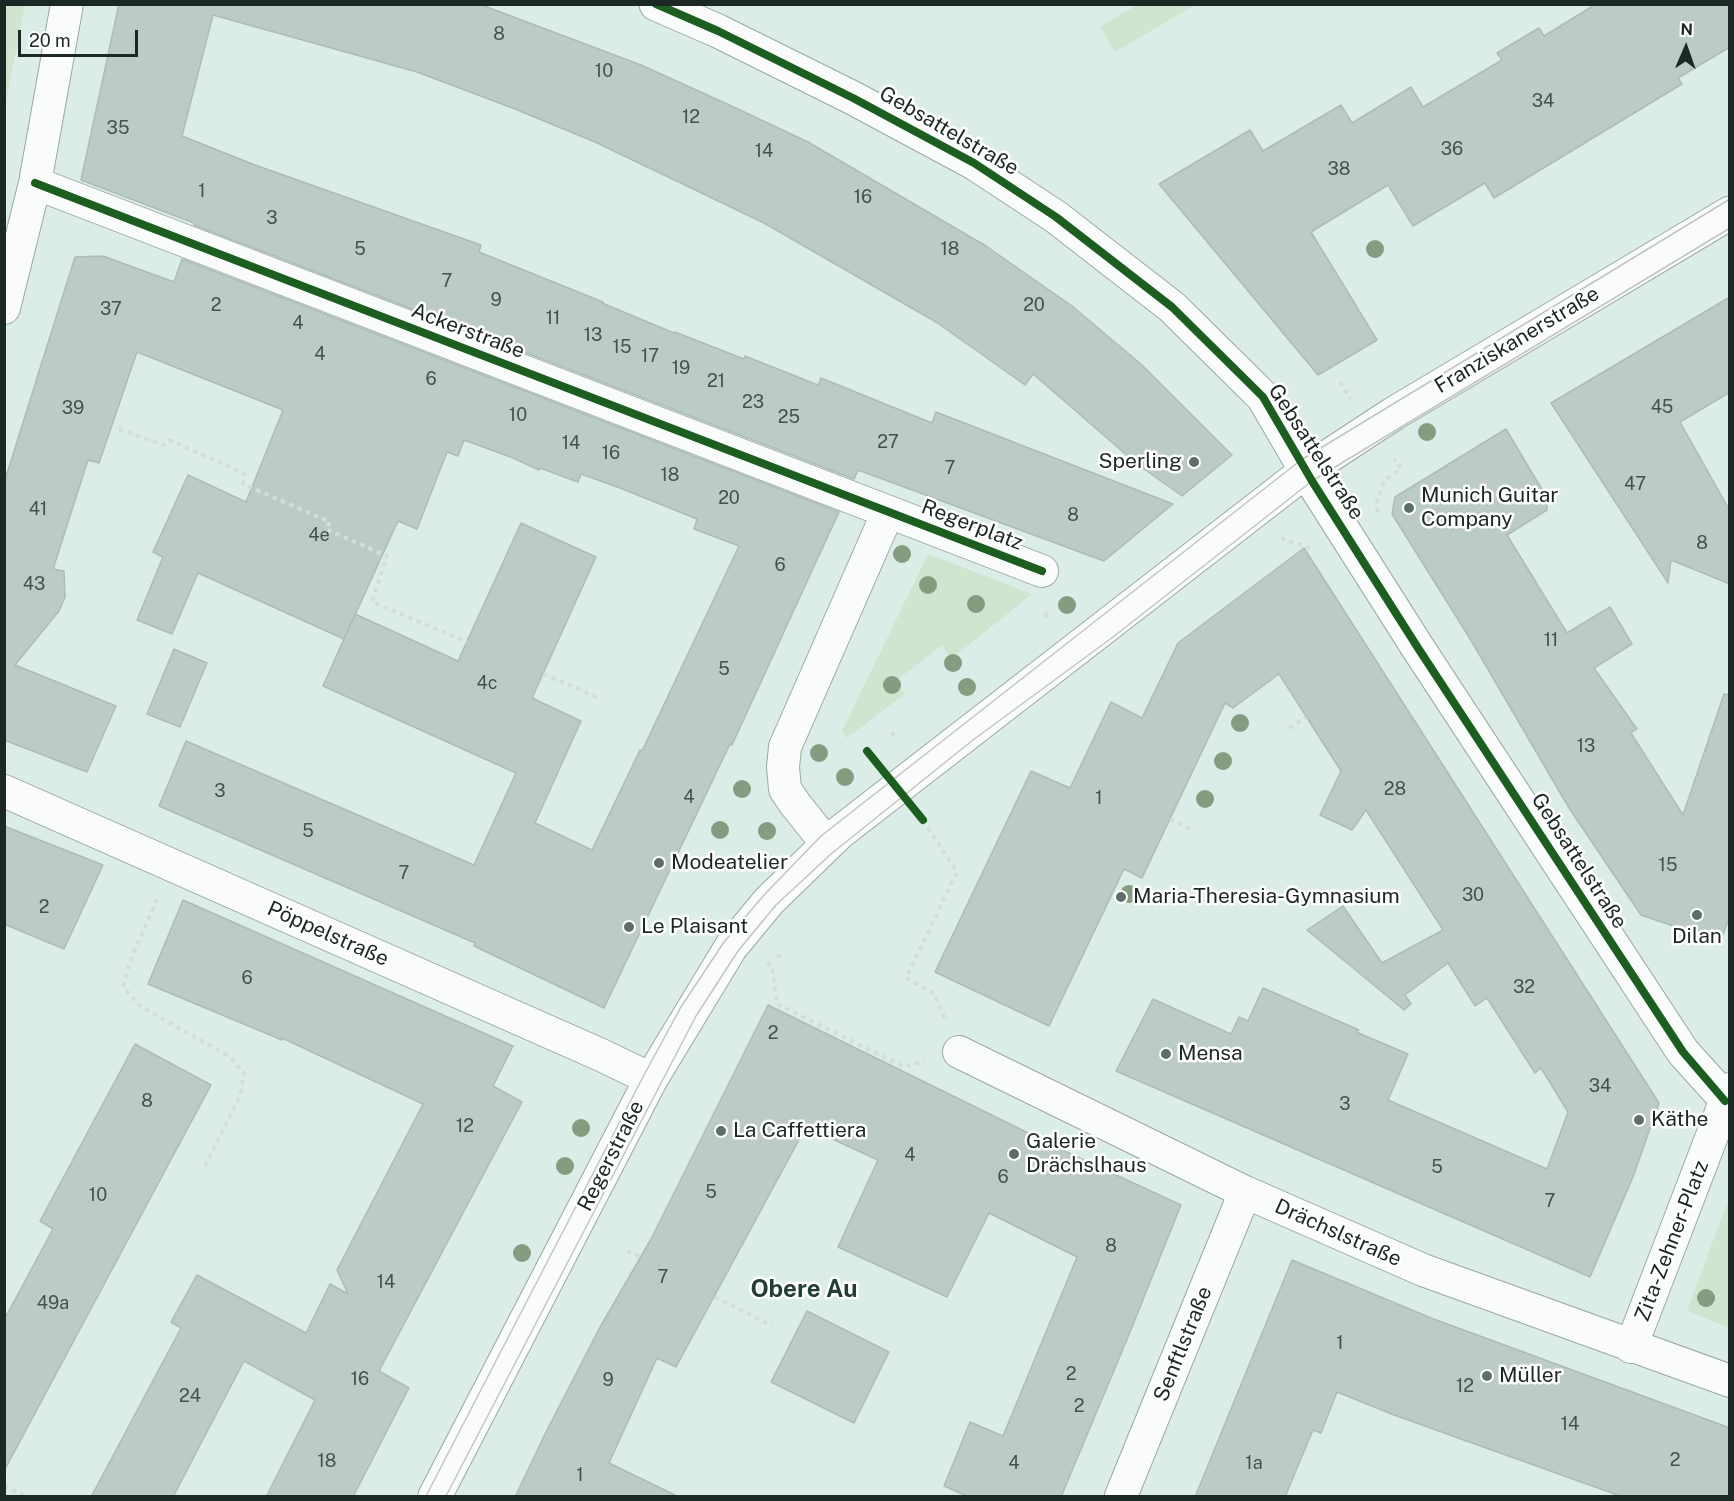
<!DOCTYPE html>
<meta charset="utf-8">
<style>
body{margin:0}
#map{position:relative;width:1734px;height:1501px;overflow:hidden;background:#dbede6;font-family:"Public Sans",sans-serif}
canvas{display:block}
.frame{position:absolute;inset:0;border:6px solid #1c2824;pointer-events:none}
.north{position:absolute;left:1656px;top:18px;width:60px;height:60px;-webkit-text-stroke:4px #fff;paint-order:stroke;rotate:2deg;font-size:16px;font-weight:700;line-height:24px;text-align:center;color:#1c2824}
.north::after{content:'';display:block;margin:auto;width:21px;height:27px;background:#1c2824;clip-path:polygon(50% 0,100% 100%,50% 72%,0 100%)}
.scale{position:absolute;left:18px;top:30px;width:120px;height:27px;box-sizing:border-box;border:3px solid #1c2824;border-top:0;padding-left:8px;font-size:18px;line-height:21px;white-space:nowrap;color:#1c2824;-webkit-text-stroke:4px #fff;paint-order:stroke}
</style>
<div id="map">
<canvas width="1734" height="1501"></canvas>
<div class="frame"></div>
<div class="north">N</div>
<div class="scale">20 m</div>
</div>
<script>
const ctx = document.querySelector('canvas').getContext('2d');
ctx.lineJoin = 'round';
function paint(path, color) {
  ctx.fillStyle = color;
  ctx.fill(path, 'evenodd');
}
function toPath(rows) {
  const path = new Path2D();
  for (const r of rows) {
    path.moveTo(r[0], r[1]);
    for (let i = 2; i < r.length; i += 2) path.lineTo(r[i], r[i + 1]);
  }
  return path;
}
function stroke(path, color, width, dash) {
  ctx.strokeStyle = color;
  ctx.lineWidth = width;
  ctx.lineCap = dash ? 'butt' : 'round';
  ctx.setLineDash(dash || []);
  ctx.stroke(path);
}
function label(font, color, halo, rows, align = 'center') {
  ctx.font = font + ' "Public Sans",sans-serif';
  ctx.lineWidth = 5;
  ctx.setLineDash([]);
  ctx.textBaseline = 'middle';
  ctx.strokeStyle = halo;
  ctx.fillStyle = color;
  for (const [text, x, y, turn = 0] of rows) {
    ctx.save();
    ctx.translate(x, y);
    ctx.rotate((+turn || 0) * Math.PI / 180);
    ctx.textAlign = isNaN(turn) ? turn : align;
    if (halo) ctx.strokeText(text, 0, 0);
    ctx.fillText(text, 0, 0);
    ctx.restore();
  }
}
const green = toPath([
 [5,4,25,5,5,106,4,5],
 [1137,5,1137,4,1195,5,1115,52,1100,27],
 [928,554,1032,594,951,659,942,645,896,681,905,694,847,738,842,731],
 [1729,1198,1730,1198,1729,1328,1687,1311]
]);
const building = toPath([
 [119,4,479,4,641,65,725,103,808,142,986,246,1072,306,1142,365,1232,455,1182,496,1137,464,1033,374,1025,385,936,322,764,223,595,142,515,109,417,72,213,15,182,136,255,165,481,245,479,252,603,302,602,303,674,333,675,332,744,359,745,356,818,385,821,378,932,423,936,412,1173,504,1104,561,858,470,854,479,194,225,194,223,81,180,119,4],
 [1596,4,1730,4,1730,47,1678,78,1682,84,1494,198,1485,183,1413,226,1388,185,1311,232,1377,340,1318,375,1159,184,1250,130,1263,151,1341,105,1352,123,1411,87,1423,107,1502,60,1497,53,1539,28,1544,36,1596,4],
 [103,256,174,282,182,259,839,512,732,745,730,744,604,1008,474,946,475,943,159,806,186,741,474,865,516,773,323,686,355,614,458,661,521,523,596,557,532,698,581,721,535,823,592,850,640,750,642,751,739,546,694,529,697,519,620,488,581,474,578,482,540,468,539,470,513,458,464,440,458,456,447,452,417,529,398,521,344,639,198,573,172,634,137,620,163,557,153,552,188,475,246,502,283,410,137,352,99,463,88,460,53,569,64,571,65,597,59,611,15,665,116,706,87,772,4,740,4,483,75,257,103,256],
 [1730,297,1730,392,1680,422,1730,511,1730,584,1671,560,1668,583,1551,403,1730,297],
 [1506,429,1547,498,1547,510,1507,535,1567,633,1610,607,1632,644,1594,668,1637,729,1631,733,1683,815,1724,694,1730,695,1730,916,1720,942,1641,915,1569,808,1469,637,1392,514,1395,497,1506,429],
 [1304,548,1659,1103,1633,1177,1590,1277,1116,1071,1153,999,1231,1034,1239,1017,1248,1021,1263,988,1359,1030,1356,1032,1408,1054,1388,1100,1547,1169,1568,1112,1541,1068,1535,1073,1487,998,1475,1006,1448,963,1405,995,1411,1004,1404,1010,1307,930,1343,906,1382,963,1443,930,1366,810,1352,830,1320,815,1341,771,1279,674,1233,708,1225,703,1142,878,1124,869,1049,1026,935,972,1031,771,1070,788,1111,702,1142,718,1178,643,1304,548],
 [174,649,207,663,180,727,147,714,174,649],
 [4,826,103,865,64,949,4,924,4,826],
 [183,900,513,1046,493,1086,522,1102,379,1371,409,1388,353,1497,266,1497,315,1400,244,1361,173,1497,91,1497,181,1328,171,1322,197,1275,306,1333,330,1284,348,1294,337,1270,423,1104,282,1038,282,1040,148,984,183,900],
 [768,1005,1075,1156,1181,1205,1128,1337,1061,1497,969,1497,944,1486,970,1422,1003,1436,1077,1257,989,1213,947,1297,838,1247,878,1160,806,1127,676,1367,657,1358,609,1463,679,1497,515,1497,546,1432,599,1329,651,1239,768,1005],
 [135,1044,211,1085,4,1471,4,1320,53,1229,40,1221,135,1044],
 [1292,1260,1431,1318,1730,1428,1730,1497,1623,1497,1394,1415,1337,1392,1321,1433,1313,1430,1285,1497,1195,1497,1292,1260],
 [807,1311,889,1352,854,1423,771,1382,807,1311]
]);
const path = toPath([
 [1340,382,1351,399],
 [119,429,163,445,169,440,244,473,243,484,330,522,326,529,387,556,372,602,467,642],
 [1378,512,1376,505,1384,481,1401,468,1394,459],
 [1282,537,1285,541,1296,543,1310,548],
 [1045,613,1047,617],
 [543,674,599,698],
 [1289,728,1306,717],
 [892,732,894,736],
 [1170,819,1193,830],
 [923,820,957,872,906,978,934,993,945,1020],
 [157,899,129,964,123,987,140,1006,230,1057,244,1073,240,1096,204,1168],
 [777,955,784,958],
 [767,963,772,965,777,1004,904,1067,925,1061],
 [627,1251,640,1257],
 [715,1297,772,1326],
 [4,1486,25,1496]
]);
const street = toPath([
 [35,183,1042,571],
 [4,308,35,183,67,4],
 [4,791,601,1055,651,1079],
 [827,844,795,804,785,789,783,767,785,747,888,512],
 [959,1052,1245,1192,1423,1270,1730,1381],
 [1631,1347,1730,1089],
 [1121,1496,1245,1192]
]);
const secondary = toPath([
 [656,4,718,31,853,98,974,163,1056,217,1172,307,1253,387,1263,397,1312,481,1418,648,1683,1052,1730,1104],
 [435,1496,651,1079,731,947,769,901,839,833,1306,471,1393,414,1730,213]
]);
const tram = toPath([
 [426,1496,644,1075,681,1007,724,942,764,895,821,836,1301,460,1730,199],
 [446,1496,696,1016,738,951,776,905,831,854,973,740,1113,637,1312,481,1730,228]
]);
const cycleway = toPath([
 [656,4,718,31,853,98,974,163,1056,217,1172,307,1253,387,1263,397,1312,481,1418,648,1683,1052,1725,1101],
 [35,183,1042,571],
 [867,751,923,820]
]);
const trees = [
 [1375,249],
 [1427,432],
 [902,554],
 [928,585],
 [976,604],
 [1067,605],
 [953,663],
 [892,685],
 [967,687],
 [1240,723],
 [819,753],
 [1223,761],
 [845,777],
 [742,789],
 [1205,799],
 [720,830],
 [767,831],
 [1129,894],
 [581,1128],
 [565,1166],
 [522,1253],
 [1706,1298]
];
const markers = [
 [1194,462,6,"#5f6d68"],
 [1409,508,6,"#5f6d68"],
 [659,863,6,"#5f6d68"],
 [1121,897,6,"#5f6d68"],
 [1697,915,6,"#5f6d68"],
 [629,927,6,"#5f6d68"],
 [1166,1054,6,"#5f6d68"],
 [1639,1120,6,"#5f6d68"],
 [721,1131,6,"#5f6d68"],
 [1014,1154,6,"#5f6d68"],
 [1487,1376,6,"#5f6d68"]
];
const numberNames = [
 ["8",499,34],
 ["10",604,71],
 ["34",1543,101],
 ["12",691,117],
 ["35",118,128],
 ["36",1452,149],
 ["14",764,151],
 ["38",1339,169],
 ["1",202,191],
 ["16",863,197],
 ["3",272,218],
 ["5",360,249],
 ["18",950,249],
 ["7",447,281],
 ["9",496,300],
 ["2",216,305],
 ["20",1034,305],
 ["37",111,309],
 ["11",553,318],
 ["4",298,323],
 ["13",593,335],
 ["15",622,347],
 ["4",320,354],
 ["17",650,356],
 ["19",681,368],
 ["6",431,379],
 ["21",716,381],
 ["23",753,402],
 ["45",1662,407],
 ["39",73,408],
 ["10",518,415],
 ["25",789,417],
 ["27",888,442],
 ["14",571,443],
 ["16",611,453],
 ["7",950,468],
 ["18",670,475],
 ["47",1635,484],
 ["20",729,498],
 ["41",38,509],
 ["8",1073,515],
 ["4e",319,535],
 ["8",1702,543],
 ["6",780,565],
 ["43",34,584],
 ["11",1551,640],
 ["5",724,669],
 ["4c",487,683],
 ["13",1586,746],
 ["28",1395,789],
 ["3",220,791],
 ["4",689,797],
 ["1",1099,798],
 ["5",308,831],
 ["15",1668,865],
 ["7",404,873],
 ["30",1473,895],
 ["2",44,907],
 ["6",247,978],
 ["32",1524,987],
 ["2",773,1033],
 ["34",1600,1086],
 ["8",147,1101],
 ["3",1345,1104],
 ["12",465,1126],
 ["4",910,1155],
 ["5",1437,1167],
 ["6",1003,1177],
 ["5",711,1192],
 ["10",98,1195],
 ["7",1550,1201],
 ["8",1111,1246],
 ["7",663,1277],
 ["14",386,1282],
 ["49a",53,1303],
 ["1",1340,1343],
 ["2",1071,1374],
 ["16",360,1379],
 ["9",608,1380],
 ["12",1465,1386],
 ["24",190,1396],
 ["2",1079,1406],
 ["14",1570,1424],
 ["2",1675,1460],
 ["18",327,1461],
 ["4",1014,1463],
 ["1a",1254,1463],
 ["1",580,1475]
];
const streetNames = [
 ["Gebsattelstraße",949,131,30],
 ["Ackerstraße",468,331,21],
 ["Franziskanerstraße",1517,340,-31],
 ["Gebsattelstraße",1316,452,57],
 ["Regerplatz",972,525,21],
 ["Gebsattelstraße",1579,861,57],
 ["Pöppelstraße",328,934,24],
 ["Regerstraße",611,1156,-63],
 ["Drächslstraße",1338,1233,24],
 ["Zita-Zehner-Platz",1672,1241,-69],
 ["Senftlstraße",1183,1344,-68]
];
const poiNames = [
 ["Sperling",1182,462,"right"],
 ["Munich Guitar",1421,496],
 ["Company",1421,520],
 ["Modeatelier",671,863],
 ["Maria-Theresia-Gymnasium",1133,897],
 ["Le Plaisant",641,927],
 ["Dilan",1697,937,"center"],
 ["Mensa",1178,1054],
 ["Käthe",1651,1120],
 ["La Caffettiera",733,1131],
 ["Galerie",1026,1142],
 ["Drächslhaus",1026,1166],
 ["Müller",1499,1376]
];
const quarterNames = [
 ["Obere Au",804,1290]
];
paint(green, '#d1e4d0');
paint(building, '#bccbc8');
stroke(building, '#adbcb8', 1.5);
stroke(street, '#9ba8a3', 34);
stroke(secondary, '#9ba8a3', 35);
stroke(path, '#d6dcda', 4, [4.5, 4.5]);
stroke(street, '#fafcfb', 32);
stroke(secondary, '#fafcfb', 33);
stroke(tram, '#c1c5c3', 1.5);
stroke(cycleway, '#1b5e20', 8);
ctx.fillStyle = '#859c80';
for (const [x, y] of trees) {
  ctx.beginPath();
  ctx.arc(x, y, 9, 0, 2 * Math.PI);
  ctx.fill();
}
for (const [x, y, r, color] of markers) {
  const dot = new Path2D();
  dot.arc(x, y, r, 0, 2 * Math.PI);
  ctx.fillStyle = color;
  ctx.fill(dot);
  stroke(dot, '#fff', 2);
}
label('18px', '#44514d', null, numberNames);
label('21px', '#1c2824', '#fff', streetNames);
label('21px', '#1c2824', '#fff', poiNames, 'left');
label('bold 24px', '#223e35', '#fff', quarterNames);
</script>
